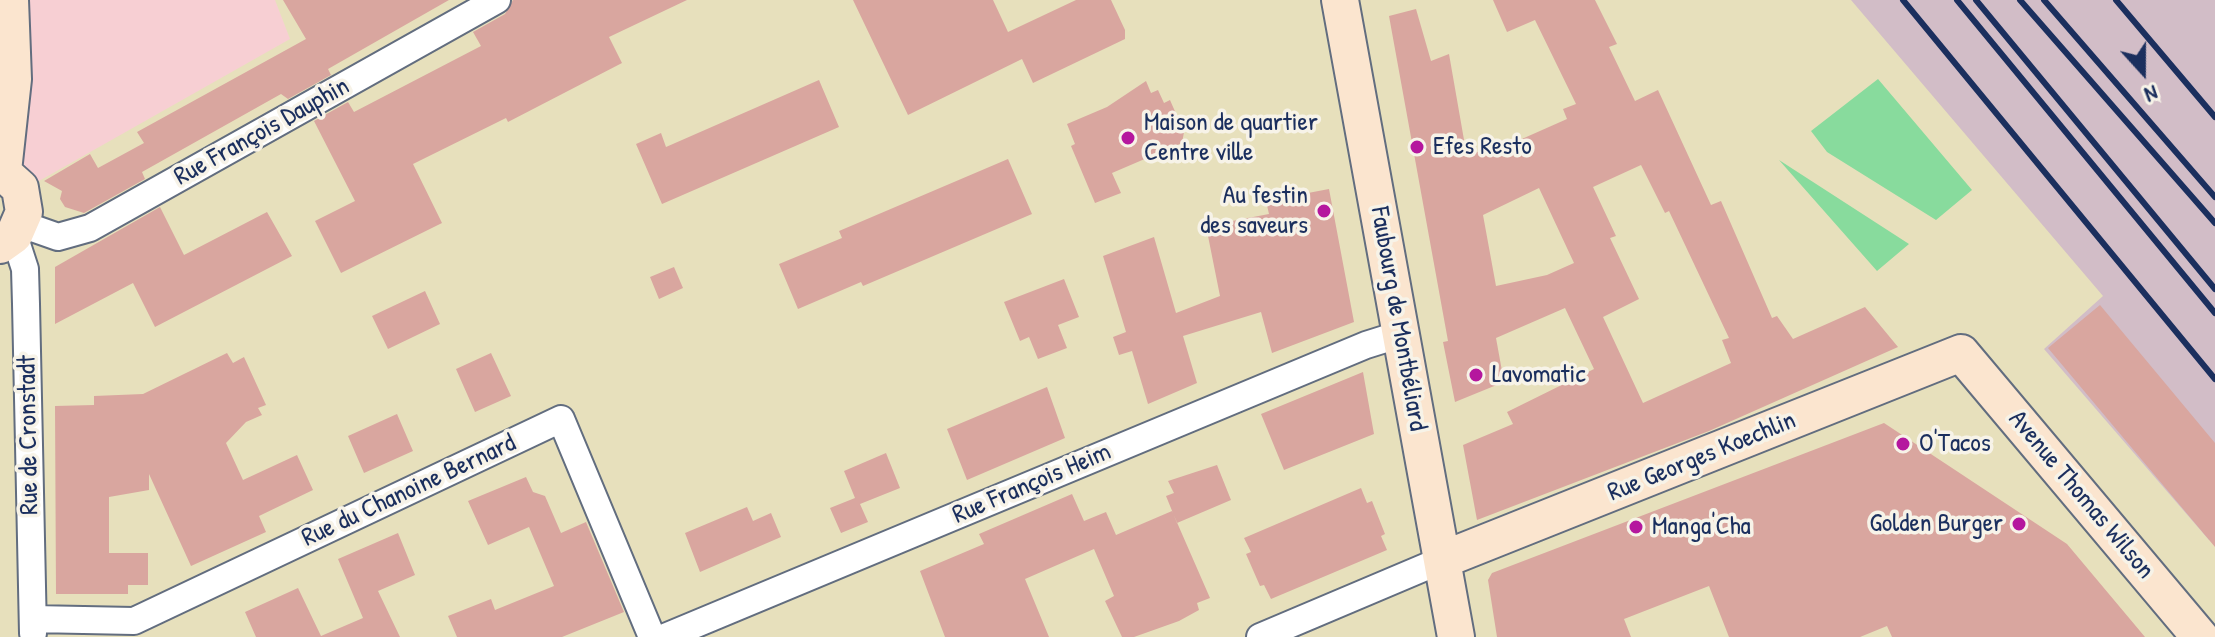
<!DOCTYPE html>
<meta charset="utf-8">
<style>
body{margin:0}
#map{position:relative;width:2215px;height:637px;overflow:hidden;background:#e7e0bc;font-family:"Patrick Hand",sans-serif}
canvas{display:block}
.north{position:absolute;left:2103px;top:32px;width:80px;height:80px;-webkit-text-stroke:6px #f7f3e8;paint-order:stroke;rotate:159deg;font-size:22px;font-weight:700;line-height:32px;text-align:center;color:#1b2f5e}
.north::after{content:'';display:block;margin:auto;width:28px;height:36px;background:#1b2f5e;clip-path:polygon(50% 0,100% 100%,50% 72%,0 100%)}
</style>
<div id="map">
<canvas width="2215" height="637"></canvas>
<div class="north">N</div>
</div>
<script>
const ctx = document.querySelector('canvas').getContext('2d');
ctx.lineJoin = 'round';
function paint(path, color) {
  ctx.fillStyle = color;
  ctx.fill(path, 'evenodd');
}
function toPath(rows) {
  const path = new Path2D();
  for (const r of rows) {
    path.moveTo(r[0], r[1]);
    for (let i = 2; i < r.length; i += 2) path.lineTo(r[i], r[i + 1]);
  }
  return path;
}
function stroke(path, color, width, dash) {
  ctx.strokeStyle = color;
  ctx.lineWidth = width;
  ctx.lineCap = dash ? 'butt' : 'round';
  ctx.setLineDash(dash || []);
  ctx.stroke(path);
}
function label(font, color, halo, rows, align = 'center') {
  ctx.font = font + ' "Patrick Hand",sans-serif';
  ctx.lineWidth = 7;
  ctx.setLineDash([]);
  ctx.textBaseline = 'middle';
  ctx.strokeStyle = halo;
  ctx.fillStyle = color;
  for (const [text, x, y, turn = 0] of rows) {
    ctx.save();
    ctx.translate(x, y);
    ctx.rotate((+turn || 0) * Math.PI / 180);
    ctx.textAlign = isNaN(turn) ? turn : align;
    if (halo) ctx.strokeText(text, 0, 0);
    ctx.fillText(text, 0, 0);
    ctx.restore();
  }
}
const built = toPath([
 [0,0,275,0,290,39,39,181,0,189]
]);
const industrial = toPath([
 [1851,0,2215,0,2215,535,2209,540,2044,349,2103,296]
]);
const green = toPath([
 [1878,79,1972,190,1936,220,1827,152,1811,131],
 [1779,160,1909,244,1877,271]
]);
const building = toPath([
 [283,0,449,0,328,69,331,75,288,99,281,94,142,172,145,179,84,213,65,207,60,199,62,191,44,181,90,154,98,168,144,143,137,132,306,39],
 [513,0,687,0,609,37,622,63,508,122,506,118,413,164,442,223,341,273,315,221,355,201,314,121,348,102,354,112,481,46,473,32,505,14],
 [853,0,993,0,1008,32,1076,0,1111,0,1125,30,1125,39,1033,83,1022,59,908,115],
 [1493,0,1595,0,1617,44,1609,47,1635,101,1658,90,1711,205,1721,201,1772,318,1777,316,1793,339,1865,307,1898,347,1709,431,1477,520,1463,445,1513,424,1507,412,1594,369,1565,308,1496,338,1504,382,1455,402,1443,342,1448,341,1389,16,1416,9,1431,61,1449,54,1467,157,1502,140,1506,146,1567,119,1563,109,1576,104,1535,20,1507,32],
 [1641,165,1665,213,1669,211,1729,338,1722,340,1731,363,1643,403,1603,317,1639,299,1610,238,1616,236,1593,187],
 [1539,188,1574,263,1547,275,1496,286,1483,215],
 [819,80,839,127,662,204,636,144,661,133,666,147],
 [1146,81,1151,93,1158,90,1164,103,1170,100,1184,132,1182,143,1112,173,1121,193,1095,203,1071,146,1075,144,1067,124,1107,107],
 [1008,159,1032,214,863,286,861,282,798,309,779,264,842,238,839,231],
 [1329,189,1354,322,1272,353,1261,312,1183,336,1197,383,1148,404,1132,351,1119,355,1113,337,1126,332,1103,256,1154,237,1176,313,1220,296,1206,226,1269,214,1266,201],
 [160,207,184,255,267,212,292,256,155,327,133,283,55,324,55,267],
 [674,267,683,288,659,299,650,277],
 [1064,279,1079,317,1058,325,1067,348,1038,359,1029,337,1020,341,1004,302],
 [425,291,440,324,388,349,372,316],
 [2100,305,2215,443,2215,547,2048,348],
 [227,353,233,363,244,357,266,405,258,408,262,415,246,422,226,443,243,480,297,455,313,490,259,516,266,532,191,566,149,474,149,490,109,497,109,553,148,553,148,585,128,585,128,594,56,594,55,406,94,405,94,396,143,394],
 [491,353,511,396,475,412,456,369],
 [1363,372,1374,434,1284,470,1261,414],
 [1047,387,1065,438,967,480,947,429],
 [397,414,413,451,364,473,348,436],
 [1884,423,2067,544,2145,637,1892,637,1887,626,1860,637,1729,637,1709,586,1624,619,1631,637,1497,637,1488,580,1492,573],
 [886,453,900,488,860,504,868,522,841,533,830,508,855,498,844,471],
 [1217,465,1231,500,1177,523,1166,496,1174,493,1168,481],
 [526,477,533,492,545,496,561,533,586,522,624,612,562,637,457,637,448,616,491,599,495,610,554,586,529,527,488,545,468,501],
 [1361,488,1367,503,1372,501,1385,534,1381,536,1387,550,1271,599,1264,585,1260,586,1246,554,1251,552,1244,538],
 [1072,494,1084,521,1106,512,1116,535,1172,511,1210,598,1197,603,1199,610,1179,621,1134,637,1122,637,1105,601,1114,596,1094,549,1025,579,1049,637,945,637,920,571,984,544,979,534],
 [747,507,753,521,771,513,781,537,700,572,685,533],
 [398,533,415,575,378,591,400,637,256,637,245,612,298,588,321,636,363,618,338,559]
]);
const street = toPath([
 [21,224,58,237,90,228,497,0],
 [14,235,25,269,26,304,33,633],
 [33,619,134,621,561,419,652,637],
 [665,637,1366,345,1401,334],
 [1260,637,1442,560]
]);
const secondary = toPath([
 [1340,0,1456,637],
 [0,170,20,188,24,212,14,235,0,245],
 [3,171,13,79,10,0],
 [1442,560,1961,353,2200,637]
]);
const rail = toPath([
 [1903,0,2215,379],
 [1957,0,2215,313],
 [1976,0,2215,289],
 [2020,0,2215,223],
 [2044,0,2215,197],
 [2116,0,2215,117]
]);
const markers = [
 [1128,138,8,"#b5179e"],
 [1417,147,8,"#b5179e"],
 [1324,211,8,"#b5179e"],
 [1476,375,8,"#b5179e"],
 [1903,444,8,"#b5179e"],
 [2019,524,8,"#b5179e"],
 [1636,527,8,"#b5179e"]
];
const poiNames = [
 ["Maison de quartier",1144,123],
 ["Centre ville",1144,153],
 ["Efes Resto",1433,147],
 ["Au festin",1308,196,"right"],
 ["des saveurs",1308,226,"right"],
 ["Lavomatic",1492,375],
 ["O'Tacos",1919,444],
 ["Golden Burger",2003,524,"right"],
 ["Manga'Cha",1652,527]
];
const streetNames = [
 ["Rue François Dauphin",262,132,-29],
 ["Faubourg de Montbéliard",1398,319,80],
 ["Rue de Cronstadt",29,435,-91],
 ["Rue Georges Koechlin",1702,457,-22],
 ["Rue François Heim",1032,484,-23],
 ["Rue du Chanoine Bernard",409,491,-25],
 ["Avenue Thomas Wilson",2081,495,50]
];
paint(built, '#f7cfd3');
paint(industrial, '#d2bdc7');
paint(green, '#88db9d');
paint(building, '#d9a69f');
stroke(street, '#626d7f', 30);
stroke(secondary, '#626d7f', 40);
stroke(street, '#fff', 26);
stroke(secondary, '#fbe5cf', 36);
stroke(rail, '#1b2f5e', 6);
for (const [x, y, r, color] of markers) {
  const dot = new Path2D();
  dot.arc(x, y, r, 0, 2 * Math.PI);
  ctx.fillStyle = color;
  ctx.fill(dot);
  stroke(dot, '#f7f3e8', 3);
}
label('26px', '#1b2f5e', '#f7f3e8', poiNames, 'left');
label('26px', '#1b2f5e', '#f7f3e8', streetNames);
</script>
